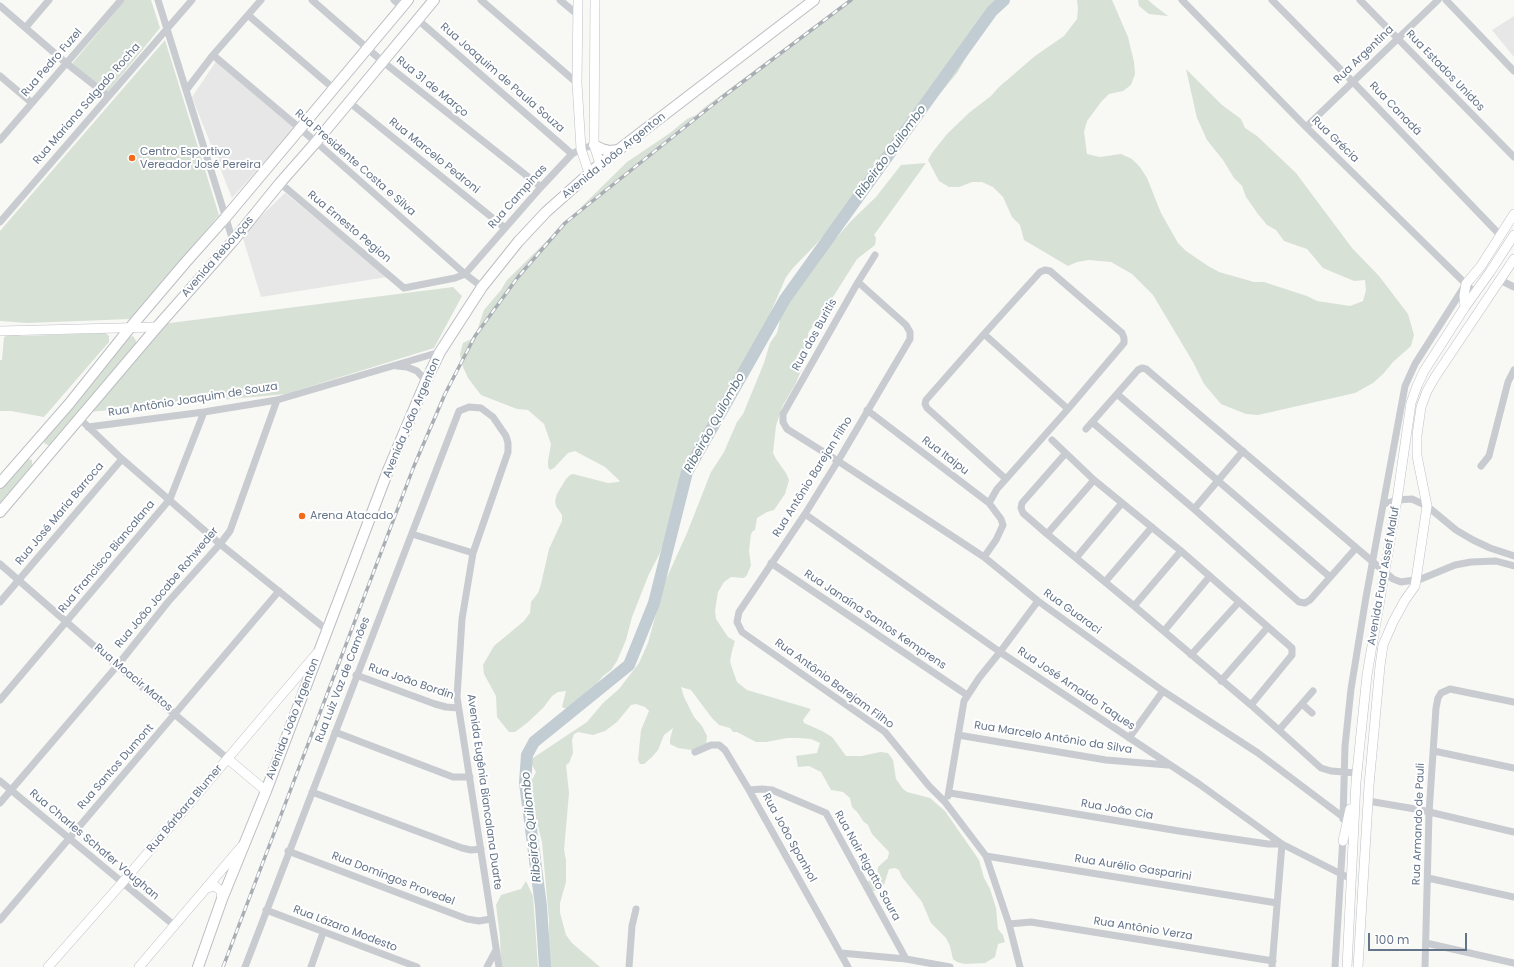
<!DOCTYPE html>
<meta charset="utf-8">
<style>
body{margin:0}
#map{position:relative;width:1514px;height:967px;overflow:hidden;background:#f8f8f5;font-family:Poppins,sans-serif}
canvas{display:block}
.scale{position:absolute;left:1368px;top:933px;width:99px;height:18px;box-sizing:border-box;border:2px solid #647489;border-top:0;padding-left:5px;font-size:12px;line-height:14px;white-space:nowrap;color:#647489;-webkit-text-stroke:3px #fff;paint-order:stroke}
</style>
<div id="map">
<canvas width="1514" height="967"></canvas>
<div class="scale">100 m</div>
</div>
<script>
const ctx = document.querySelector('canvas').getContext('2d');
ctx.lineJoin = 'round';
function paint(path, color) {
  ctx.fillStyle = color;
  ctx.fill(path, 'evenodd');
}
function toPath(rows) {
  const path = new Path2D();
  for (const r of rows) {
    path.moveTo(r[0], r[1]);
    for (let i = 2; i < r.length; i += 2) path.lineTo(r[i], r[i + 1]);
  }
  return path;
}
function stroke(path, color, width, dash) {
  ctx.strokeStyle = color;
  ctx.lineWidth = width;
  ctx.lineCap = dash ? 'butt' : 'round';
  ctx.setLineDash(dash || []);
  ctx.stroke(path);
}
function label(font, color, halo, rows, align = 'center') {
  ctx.font = font + ' Poppins,sans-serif';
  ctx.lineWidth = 4;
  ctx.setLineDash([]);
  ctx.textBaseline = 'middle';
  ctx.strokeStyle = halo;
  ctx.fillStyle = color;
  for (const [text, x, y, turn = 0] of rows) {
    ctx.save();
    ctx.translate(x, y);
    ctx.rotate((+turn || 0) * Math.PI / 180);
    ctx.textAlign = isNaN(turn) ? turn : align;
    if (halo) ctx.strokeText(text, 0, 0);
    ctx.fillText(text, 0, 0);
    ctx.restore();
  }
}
const built = toPath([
 [1514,16,1514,57,1492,30],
 [217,60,296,127,232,198,192,97],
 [285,193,387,277,261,297,242,235]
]);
const green = toPath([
 [125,0,151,0,160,28,108,92,71,65],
 [849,0,1006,0,985,25,957,73,924,113,898,147,888,163,876,174,862,193,817,243,793,268,786,277,766,323,764,333,758,342,747,362,718,424,706,441,680,488,660,553,649,574,632,617,626,640,617,661,611,670,603,676,572,714,572,711,562,707,566,691,558,692,552,696,543,708,527,723,515,732,509,732,497,717,496,696,484,674,483,665,494,646,524,621,530,613,531,602,538,593,541,584,549,549,562,521,562,515,556,506,555,501,557,494,566,479,570,475,573,474,608,483,618,482,620,481,605,467,575,451,568,453,554,468,550,470,548,467,548,461,551,444,544,424,528,410,517,409,481,395,468,378,463,367,460,354,463,343,475,337,484,310,501,290,507,280,627,162,670,133,687,119,696,115,705,107],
 [1077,0,1112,0,1128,37,1134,62,1135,74,1131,85,1123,91,1109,94,1101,102,1087,121,1084,132,1087,154,1100,157,1121,154,1132,159,1140,167,1147,178,1161,213,1178,243,1186,251,1208,266,1219,272,1254,282,1264,282,1307,296,1317,301,1350,306,1363,301,1366,290,1365,280,1354,281,1323,268,1307,249,1284,241,1276,230,1267,225,1258,214,1246,197,1242,186,1234,178,1223,160,1207,140,1197,118,1186,69,1222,105,1241,119,1245,128,1257,136,1296,173,1352,248,1379,276,1408,314,1414,335,1411,346,1393,362,1383,374,1373,383,1355,393,1258,415,1246,414,1221,404,1204,384,1193,362,1153,295,1132,274,1111,262,1089,260,1077,262,1068,266,1024,240,1020,225,1012,217,1003,197,993,187,982,182,972,182,959,187,949,187,939,181,928,160,932,153,947,134,970,112,991,96,999,87,1035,56,1064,36,1077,19,1078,9],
 [1138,0,1148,0,1155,6,1168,16,1149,14,1139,6],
 [165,40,219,215,131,319,27,323,0,321,0,231],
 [926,163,874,235,876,238,875,245,857,259,826,308,808,333,809,343,803,366,795,385,782,407,776,426,773,453,776,459,786,473,789,480,785,494,774,510,767,512,757,518,755,530,753,531,751,534,749,551,751,565,747,575,744,578,731,577,724,582,718,592,715,611,716,619,728,637,735,641,732,651,730,661,733,671,737,682,747,690,811,709,803,720,804,723,822,731,832,737,846,756,862,756,880,752,888,753,893,760,896,779,903,789,907,792,930,798,945,811,979,860,984,878,990,889,996,908,998,929,1003,935,1005,942,998,944,995,957,985,963,965,964,957,962,953,959,950,946,946,938,931,923,922,902,902,877,899,870,895,868,889,869,884,885,878,890,873,891,867,887,866,882,877,877,878,867,888,858,889,852,872,834,868,825,863,821,858,813,852,807,850,798,843,792,831,790,821,772,809,766,798,767,796,756,817,753,820,743,811,739,799,738,787,738,766,742,756,742,737,732,733,732,730,728,719,725,712,718,691,690,681,687,684,697,694,717,702,726,707,736,706,747,698,751,678,748,670,744,670,739,673,728,664,735,658,750,652,757,644,764,640,764,638,760,641,730,649,711,645,707,636,704,631,705,617,722,605,731,593,735,578,732,574,734,572,740,573,753,569,763,566,765,569,793,564,850,566,860,566,882,560,903,560,913,566,935,572,943,600,967,543,967,549,942,549,920,542,842,528,788,536,772,531,763,533,758,587,722,603,703,619,689,639,663,648,643,664,584,687,533,711,472,724,452,737,422,743,414,764,363,770,343,777,333,784,304,797,280,828,242,837,237,852,220,876,197,901,165],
 [453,287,462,296,434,348,286,394,88,412,162,324],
 [105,333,109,336,109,342,44,417,11,411,0,411,0,360,2,360,4,337,11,334,22,336],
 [133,336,136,341,136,345,51,445,48,445,45,444,43,439,128,338],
 [28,459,32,460,32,466,0,504,0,490,24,461],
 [526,881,533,896,538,967,501,967,500,937,496,905,501,895,521,889]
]);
const river = toPath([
 [545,967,541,906,525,783,527,755,534,742,629,665,654,603,687,472,785,299,992,11,1004,0]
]);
const street = toPath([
 [158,0,233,241],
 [312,0,382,61,541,187],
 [394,0,402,7],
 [481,0,577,83],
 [560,0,578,15],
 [1182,0,1306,127,1475,293],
 [1272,0,1353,82,1500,235],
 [1360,0,1514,157],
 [1446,0,1514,71],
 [0,6,66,63,108,96],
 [248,15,333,88],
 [417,19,572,154],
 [26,27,49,0],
 [213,55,316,142,465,274,482,287],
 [0,76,32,103],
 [187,89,213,55,261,0],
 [349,102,505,228],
 [1306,127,1438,0],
 [0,140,121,0],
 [280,183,404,288,455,278,465,274,541,187,572,154,581,149,594,145],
 [0,222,192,0],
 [875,255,858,282,783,414,783,422,787,429,838,461,984,557,1038,601,1163,691,1258,753,1343,817],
 [1500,280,1514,287],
 [858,282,906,325,910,332,910,339,841,456,805,514,739,612,737,622,742,632,885,732,929,786,945,802,986,856,1009,924,1020,967],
 [984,334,1068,409],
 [397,366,407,367,417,371,426,381],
 [1117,394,1330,577],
 [867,410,989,503,1001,519,1003,525,996,540,984,557],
 [79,418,122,459,220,544,327,630],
 [1092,422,1194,509,1299,602,1305,603,1310,600,1356,548],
 [88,427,204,412,277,400,440,352],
 [1086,429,1138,370,1142,368,1146,369,1393,579,1401,582,1421,579,1455,565,1471,562,1496,561,1514,566],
 [1052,440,1094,480,1181,551,1292,648,1292,655,1251,705],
 [1065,454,1022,503,1021,508,1023,513,1047,534,1134,606,1251,705,1321,768,1331,771,1357,773],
 [1481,466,1489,456,1508,382,1514,370],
 [989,503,997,489,1006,479,1068,409,1124,343,1124,338,1122,333,1050,271,1045,270,1040,272,984,334,926,400,925,404,927,408,1006,479],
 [1384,504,1397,500,1412,499,1427,506,1456,530,1473,540,1490,548,1514,556],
 [1194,509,1243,451],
 [805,514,1000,652,1199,784,1282,844,1351,879],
 [412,534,473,553],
 [1047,534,1094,480],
 [1076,558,1122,503],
 [771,563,967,695],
 [0,564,117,666,228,759],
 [1105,582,1152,527],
 [0,602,122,459],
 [1134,606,1181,551],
 [1164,631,1210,576],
 [1191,655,1239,602],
 [356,675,435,704,446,707,458,708],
 [1221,681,1268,627],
 [0,700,170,499,204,412],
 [1302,704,1312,713],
 [1279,730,1313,691],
 [335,732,453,777,470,777],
 [958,735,1106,760,1168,765],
 [1129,738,1163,691],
 [1434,751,1514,768],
 [695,752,711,745,719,745,725,750,749,790,848,967],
 [0,781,175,926],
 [749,790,762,789,772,790,826,813,906,959],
 [312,792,462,848,471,850,481,849],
 [950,793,1179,831,1268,844,1282,844,1272,967],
 [948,796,964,701,979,678,1000,652,1038,601],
 [1368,801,1421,810,1514,832],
 [0,803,117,666,168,602,220,544,230,531,277,400],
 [1343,819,1345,746,1351,689,1366,597,1405,386,1415,364,1464,287],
 [288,851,467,919,479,921,491,919],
 [986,856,1277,903],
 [1428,878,1514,897],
 [266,910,417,967],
 [0,920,279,591],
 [1009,924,1031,922,1273,961],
 [1426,943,1514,963],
 [841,953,906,959,950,967],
 [245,967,459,411,469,407,481,408,493,417,506,436,508,443,508,452,473,553,462,619,457,697,499,967],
 [311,967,323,933],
 [487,967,496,950],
 [629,967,632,926,636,909],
 [1335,967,1343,837],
 [1425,967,1429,813,1436,708,1438,698,1441,693,1450,689,1514,702]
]);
const secondary = toPath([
 [578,0,577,83,581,149,589,173],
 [595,0,594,145,600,164],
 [1465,307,1464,296,1466,284,1481,266,1514,214],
 [0,331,157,327],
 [228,759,266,791],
 [1343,841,1350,809],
 [206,888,215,886,221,891,222,899],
 [48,967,122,883,318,652],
 [139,967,242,846],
 [1347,967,1356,782,1367,675,1397,500,1411,403,1417,386,1424,371,1465,307,1490,272,1514,235],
 [1358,967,1369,785,1380,666,1383,645,1393,622,1405,600,1415,586,1416,580,1427,506,1417,456,1417,435,1421,407,1427,391,1435,377,1514,259]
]);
const primary = toPath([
 [594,145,602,149,610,151,618,150],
 [0,483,69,404,129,329,185,263,226,217,408,0],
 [0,512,157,327,233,241,280,183,316,142,434,0],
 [198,967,222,899,266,791,389,468,426,381,440,352,482,287,518,242,546,212,600,164,814,0]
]);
const rail = toPath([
 [223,967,414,466,445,394,475,336,518,277,565,223,720,99,851,0]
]);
const markers = [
 [132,158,4,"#f46a19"],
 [302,516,4,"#f46a19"]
];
const streetNames = [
 ["Rua Argentina",1364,55,-44],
 ["Rua Pedro Fuzel",52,63,-49],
 ["Rua Estados Unidos",1445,71,46],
 ["Rua Joaquim de Paula Souza",502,78,41],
 ["Rua 31 de Março",432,87,39],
 ["Rua Mariana Salgado Rocha",87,104,-49],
 ["Rua Canadá",1395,109,46],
 ["Rua Grécia",1335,140,44],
 ["Rua Marcelo Pedroni",434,156,39],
 ["Avenida João Argenton",614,156,-39],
 ["Rua Presidente Costa e Silva",355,163,41],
 ["Rua Campinas",518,197,-48],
 ["Rua Ernesto Pegion",349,227,40],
 ["Avenida Rebouças",218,257,-49],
 ["Rua dos Buritis",815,335,-61],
 ["Rua Antônio Joaquim de Souza",193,400,-9],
 ["Avenida João Argenton",412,418,-67],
 ["Rua Itaipu",945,456,37],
 ["Rua Antônio Barejan Filho",813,477,-58],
 ["Rua José Maria Barroca",60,514,-50],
 ["Rua Francisco Biancalana",107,557,-50],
 ["Avenida Fuad Assef Maluf",1384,576,-80],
 ["Rua João Jocabe Rohweder",167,588,-50],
 ["Rua Guaraci",1072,612,36],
 ["Rua Janaína Santos Kemprens",875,620,34],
 ["Rua Moacir Matos",133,678,40],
 ["Rua Luiz Vaz de Camões",343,680,-69],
 ["Rua João Bordin",411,682,19],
 ["Rua Antônio Barejam Filho",834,684,36],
 ["Rua José Arnaldo Taques",1076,689,34],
 ["Avenida João Argenton",293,719,-69],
 ["Rua Marcelo Antônio da Silva",1053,738,9],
 ["Rua Santos Dumont",116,767,-49],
 ["Avenida Eugênia Biancalana Duarte",484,792,82],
 ["Rua Bárbara Blumer",185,809,-50],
 ["Rua João Cia",1117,810,10],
 ["Rua Armando de Pauli",1419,824,-88],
 ["Rua João Spanhol",789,838,61],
 ["Rua Charles Schafer Voughan",94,845,40],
 ["Rua Nair Rigatto Saura",867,866,61],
 ["Rua Aurélio Gasparini",1133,868,9],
 ["Rua Domingos Provedel",393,879,21],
 ["Rua Lázaro Modesto",345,929,21],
 ["Rua Antônio Verza",1143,929,9]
];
const poiNames = [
 ["Centro Esportivo",140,152],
 ["Vereador José Pereira",140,165],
 ["Arena Atacado",310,516]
];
const waterNames = [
 ["Ribeirão Quilombo",891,152,-54],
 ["Ribeirão Quilombo",715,423,-61],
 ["Ribeirão Quilombo",532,827,-96]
];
paint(built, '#e6e7e6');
paint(green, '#d8e1d6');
stroke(river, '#c2ccd3', 12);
stroke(secondary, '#bcc0c6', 10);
stroke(primary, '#bbbec3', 12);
stroke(street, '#c8cbcf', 7);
stroke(secondary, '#fff', 9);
stroke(primary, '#fff', 10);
stroke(rail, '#a9aeb5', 3.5);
stroke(rail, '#fff', 2, [6]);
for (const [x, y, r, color] of markers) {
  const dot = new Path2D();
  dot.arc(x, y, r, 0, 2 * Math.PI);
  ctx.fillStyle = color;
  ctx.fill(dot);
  stroke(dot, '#fff', 1.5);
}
label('11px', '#647489', '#fff', streetNames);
label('11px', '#647489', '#fff', poiNames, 'left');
label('italic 12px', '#607685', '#fff', waterNames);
</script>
